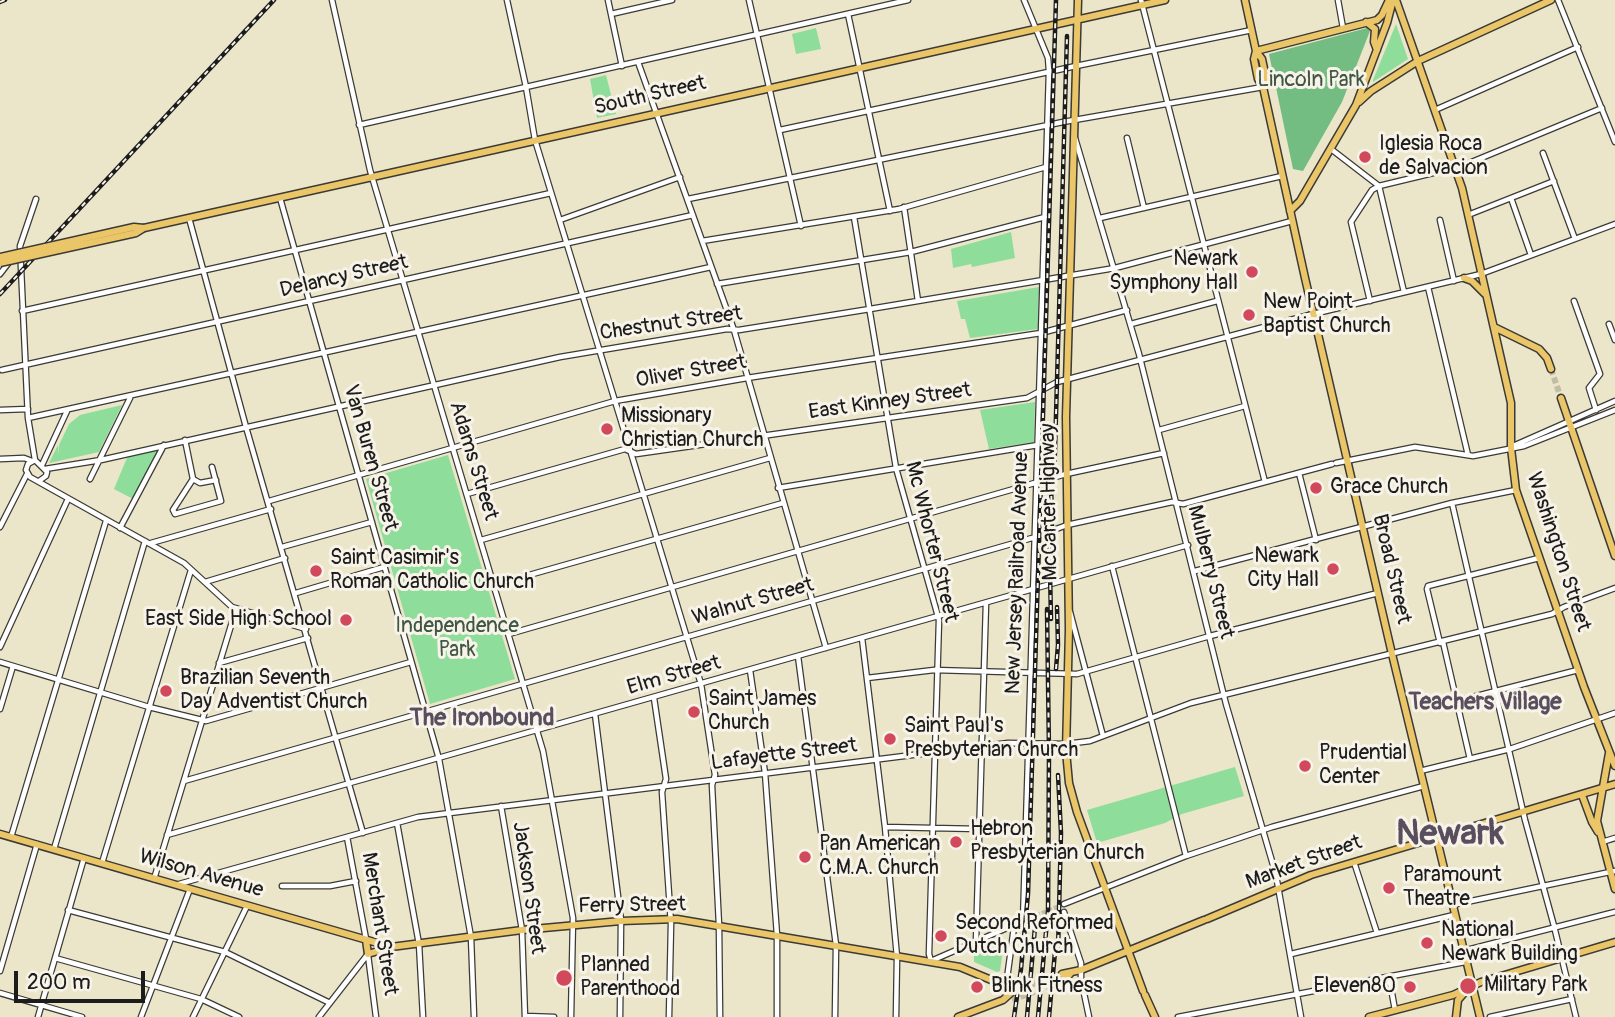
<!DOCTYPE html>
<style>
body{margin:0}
#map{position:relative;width:1615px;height:1017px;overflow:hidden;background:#ebe5c9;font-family:Pangolin,sans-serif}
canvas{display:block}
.scale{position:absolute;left:14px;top:971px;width:131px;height:32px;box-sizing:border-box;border:4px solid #1c1c1c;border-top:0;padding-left:9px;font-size:21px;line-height:24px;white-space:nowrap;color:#1c1c1c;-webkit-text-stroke:5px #f7f3e8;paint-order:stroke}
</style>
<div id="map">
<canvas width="1615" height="1017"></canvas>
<div class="scale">200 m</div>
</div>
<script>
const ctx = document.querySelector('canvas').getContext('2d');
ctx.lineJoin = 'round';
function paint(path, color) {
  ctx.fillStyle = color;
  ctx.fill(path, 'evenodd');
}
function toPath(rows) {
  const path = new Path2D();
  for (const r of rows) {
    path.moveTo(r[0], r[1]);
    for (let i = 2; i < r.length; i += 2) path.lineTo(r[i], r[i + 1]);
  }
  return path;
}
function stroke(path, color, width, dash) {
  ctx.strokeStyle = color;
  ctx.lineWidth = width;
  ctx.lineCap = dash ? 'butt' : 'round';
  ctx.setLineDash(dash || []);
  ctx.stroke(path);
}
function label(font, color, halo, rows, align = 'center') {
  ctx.font = font + ' Pangolin,sans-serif';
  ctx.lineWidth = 6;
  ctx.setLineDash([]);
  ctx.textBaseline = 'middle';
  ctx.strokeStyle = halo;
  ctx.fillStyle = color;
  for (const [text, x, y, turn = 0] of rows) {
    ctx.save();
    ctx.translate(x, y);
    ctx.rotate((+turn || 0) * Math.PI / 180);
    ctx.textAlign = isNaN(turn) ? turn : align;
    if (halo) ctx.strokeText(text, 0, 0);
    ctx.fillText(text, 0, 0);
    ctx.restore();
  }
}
const green = toPath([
 [1396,24,1408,59,1373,82,1373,80],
 [816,28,821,49,796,54,792,34],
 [606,75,616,114,597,118,590,79],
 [1011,232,1015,258,972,267,971,264,953,268,951,249],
 [1039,287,1038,329,970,338,965,319,961,319,957,301],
 [1035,402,1034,442,989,449,980,410],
 [122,405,99,452,49,463,58,445,58,455,59,445,69,424,80,415],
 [164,445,135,500,114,489,129,453],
 [448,455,515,679,430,704,366,479],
 [1235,767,1244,796,1182,814,1165,823,1097,843,1087,810],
 [1004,941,1000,971,997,972,974,962,974,952]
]);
const forest = toPath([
 [1367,28,1370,31,1342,102,1303,171,1293,169,1269,54]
]);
const minorTunnel = toPath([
 [1024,921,1064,904]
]);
const majorTunnel = toPath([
 [1551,369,1561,398],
 [1013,991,1062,974],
 [1012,1000,1061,982]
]);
const minor = toPath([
 [332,0,370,170,543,751,573,918,571,1017],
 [507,0,526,87,535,140,630,450],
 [608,0,622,66],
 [749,0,801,226],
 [1141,0,1265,482],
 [1338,0,1343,28],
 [1558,0,1615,142],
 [611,14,672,0],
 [848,14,890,211],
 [638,62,734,330,826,648],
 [1435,110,1578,47],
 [359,125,908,0],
 [780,130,1076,66,1252,30],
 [1075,138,1139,354,1226,704,1276,875,1301,1017],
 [1127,138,1144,208],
 [1331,149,1379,186,1404,292],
 [1543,153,1575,239],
 [280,198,439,759,471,937,474,1017],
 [1511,198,1531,255],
 [688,199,1063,122,1263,87],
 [904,207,918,301],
 [1468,215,1554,181],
 [854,217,896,468,939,620,929,954,931,961,1023,921],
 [189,218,246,427,363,833],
 [1100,218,1282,176],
 [560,220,680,177],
 [1440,220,1454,281],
 [702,241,899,209,1046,167],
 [0,274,10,261],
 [717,284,911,252,1045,217],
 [1428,287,1468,455],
 [1370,301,1351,222,1372,190,1379,186,1462,166,1602,108],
 [1574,301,1600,374,1589,388,1596,410],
 [22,311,551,193],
 [1131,324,1217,301],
 [1609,324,1615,340],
 [2,370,693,215],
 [0,410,28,409],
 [28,418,711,267],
 [1159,430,1245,406],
 [185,440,193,479,173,510,175,514,221,501,212,467],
 [1513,446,1615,401],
 [631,453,701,684,715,775,712,785,719,925,720,1017],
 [0,459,24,458,32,461],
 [35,460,28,418,20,246,36,199],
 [1336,463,1415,447,1473,456,1524,446,1615,410],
 [42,465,67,411],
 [45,469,101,460,560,357,727,329,739,330,870,309,1115,268,1292,221],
 [1299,473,1316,540],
 [90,479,130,398],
 [193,479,200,483,216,480],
 [39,481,46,476,47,472,35,460,28,464,26,470,30,477,184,563,232,607,306,629],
 [778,488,1038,445],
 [467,494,625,449,636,454,1027,398,1057,382,1313,314,1481,274,1615,224],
 [269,501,615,401,747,378,1041,333,1127,310],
 [1452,503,1525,820,1554,926,1576,1017],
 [0,527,27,474],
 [120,528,164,445],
 [481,540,770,458],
 [151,543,271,509],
 [282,547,372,522],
 [1112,566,1186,856],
 [1195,571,1452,503,1516,490],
 [205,582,285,558],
 [494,585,783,503],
 [296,593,384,567],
 [1070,612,1103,736],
 [509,634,1066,474,1164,453],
 [862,638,885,827,897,957,896,1017],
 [1443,642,1470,759],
 [1440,643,1427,589,1428,586,1539,558],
 [0,647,68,499],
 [798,656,836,945,835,1017],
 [0,662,149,707,206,721,411,662],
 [219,663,308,638],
 [750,670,765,773,777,935,777,1017],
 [867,678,934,670,1077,674,1210,636,1378,593],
 [654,698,666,779,662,792,671,924,669,1017],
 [1457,701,1578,670],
 [0,709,13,666],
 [595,714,621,920,620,1017],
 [1420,771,1510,749,1615,713],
 [184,781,1032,538,1067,525,1172,502,1183,504,1332,464],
 [501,806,522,930,525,1017],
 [397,823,419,944,423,1017],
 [885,827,1026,830],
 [167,835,1188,545],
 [11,837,106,521],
 [347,837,366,939],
 [1602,842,1615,838],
 [54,849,145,541],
 [1354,862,1377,933],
 [102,863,191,570],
 [154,879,236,609],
 [179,884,418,817,1008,743,1066,744,1090,741,1191,703,1552,614,1564,607,1615,588],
 [282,886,330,886,356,881],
 [1064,904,1186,856,1272,827,1424,786],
 [1452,905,1615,871],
 [68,910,225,952,330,1003],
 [1064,912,1081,963,1081,979,1089,1017],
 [1023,921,1049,71,1048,58,1024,0],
 [976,942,986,603],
 [1463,951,1615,912],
 [1291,954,1454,915],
 [368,955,376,1017],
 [55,958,201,999,239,1017],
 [0,971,37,844],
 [1389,977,1395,1010],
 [1006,986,1014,927],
 [0,993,82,1017],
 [525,1016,554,1017],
 [38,1017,84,858],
 [141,1017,190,889],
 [193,1017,247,906],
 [319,1017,368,954],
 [1178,1017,1465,962],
 [1490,1017,1572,999]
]);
const major = toPath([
 [1078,0,1066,417,1069,629,1066,751,1069,783,1077,812,1143,991],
 [1245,0,1256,51,1254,59,1258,79,1263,87,1305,278,1392,654,1480,1017],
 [1396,0,1462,188,1511,403,1511,448,1516,490,1584,687,1615,766],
 [1366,22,1375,29,1374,42,1377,50],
 [1256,51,1377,20,1382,15,1389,0],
 [1256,51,1262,59,1266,78,1263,87],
 [1359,102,1371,91,1418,61,1551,0],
 [1290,211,1300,201,1356,105,1387,23,1393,0],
 [144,228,1165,0],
 [1464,278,1472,281,1485,294],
 [1494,327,1539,349,1547,358,1551,369],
 [1561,398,1615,556],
 [1609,753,1597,821,1615,889],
 [1582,795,1592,822,1598,832],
 [0,834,388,946],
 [1207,919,1311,875,1615,784],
 [366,940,368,954,391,947,522,930,621,921,677,919,960,967,1013,989],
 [1062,974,1081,970,1204,920],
 [1061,982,1070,974],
 [1145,995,1155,1017],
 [958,1017,1003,1000,1013,991],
 [1369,1017,1453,995,1481,982,1615,942],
 [1456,1017,1458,1000,1465,992]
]);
const rail = toPath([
 [0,2,5,0],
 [0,294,274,0],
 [1051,476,1052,535],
 [1054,484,1067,36],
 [1049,525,1051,619],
 [1056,669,1058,645,1057,607],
 [1058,775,1061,833,1058,950],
 [1014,1017,1021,969,1028,894,1056,0],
 [1027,1017,1036,916],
 [1038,1017,1048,911,1049,752,1047,609],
 [1049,1017,1056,941]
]);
const majorBridge = toPath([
 [0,257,134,227,144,228],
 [0,263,136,233,144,228]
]);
const markers = [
 [1365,157,7,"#d1495b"],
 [1252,272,7,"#d1495b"],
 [1249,315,7,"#d1495b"],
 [607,429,7,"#d1495b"],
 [1316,488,7,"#d1495b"],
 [1333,569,7,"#d1495b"],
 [316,571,7,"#d1495b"],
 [346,620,7,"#d1495b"],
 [166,691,7,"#d1495b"],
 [694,712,7,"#d1495b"],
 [890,739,7,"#d1495b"],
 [1305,766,7,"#d1495b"],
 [956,842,7,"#d1495b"],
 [805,857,7,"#d1495b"],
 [1389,888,7,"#d1495b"],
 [941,936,7,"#d1495b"],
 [1427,943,7,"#d1495b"],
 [564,978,9,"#d1495b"],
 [1468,986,9,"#d1495b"],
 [977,987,7,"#d1495b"],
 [1410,987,7,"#d1495b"]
];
const parkNames = [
 ["Lincoln Park",1311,81],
 ["Independence",457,627],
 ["Park",457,651]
];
const streetNames = [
 ["South Street",650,96,-13],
 ["Delancy Street",344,277,-13],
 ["Chestnut Street",671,324,-8],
 ["Oliver Street",691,372,-10],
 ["East Kinney Street",890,402,-8],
 ["Van Buren Street",370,458,74],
 ["Adams Street",473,461,73],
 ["McCarter Highway",1050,502,-91],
 ["Mc Whorter Street",931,542,76],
 ["Washington Street",1558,552,72],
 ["Broad Street",1391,569,77],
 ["Mulberry Street",1210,572,76],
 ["New Jersey Railroad Avenue",1018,573,-88],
 ["Walnut Street",753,602,-16],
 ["Elm Street",674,676,-16],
 ["Lafayette Street",784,755,-7],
 ["Market Street",1304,863,-20],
 ["Wilson Avenue",201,874,16],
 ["Jackson Street",528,888,82],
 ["Ferry Street",632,906,-1],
 ["Merchant Street",379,924,81]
];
const poiNames = [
 ["Iglesia Roca",1379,145],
 ["de Salvacion",1379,169],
 ["Newark",1238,260,"right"],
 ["Symphony Hall",1238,284,"right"],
 ["New Point",1263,303],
 ["Baptist Church",1263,327],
 ["Missionary",621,417],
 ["Christian Church",621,441],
 ["Grace Church",1330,488],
 ["Newark",1319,557,"right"],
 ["City Hall",1319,581,"right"],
 ["Saint Casimir's",330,559],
 ["Roman Catholic Church",330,583],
 ["East Side High School",332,620,"right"],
 ["Brazilian Seventh",180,679],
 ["Day Adventist Church",180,703],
 ["Saint James",708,700],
 ["Church",708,724],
 ["Saint Paul's",904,727],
 ["Presbyterian Church",904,751],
 ["Prudential",1319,754],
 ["Center",1319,778],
 ["Hebron",970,830],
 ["Presbyterian Church",970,854],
 ["Pan American",819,845],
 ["C.M.A. Church",819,869],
 ["Paramount",1403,876],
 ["Theatre",1403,900],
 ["Second Reformed",955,924],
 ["Dutch Church",955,948],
 ["National",1441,931],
 ["Newark Building",1441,955],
 ["Planned",580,966],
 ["Parenthood",580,990],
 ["Military Park",1484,986],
 ["Blink Fitness",991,987],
 ["Eleven80",1396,987,"right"]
];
const neighbourhoodNames = [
 ["Teachers Village",1485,703]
];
const quarterNames = [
 ["The Ironbound",482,719]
];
const townNames = [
 ["Newark",1450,835]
];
paint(green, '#8fdd9a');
paint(forest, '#73bc82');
stroke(minorTunnel, '#c2bda6', 4.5, [4.5, 2]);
stroke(majorTunnel, '#c2bda6', 6, [6, 3]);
stroke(minor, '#3b3a36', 7);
stroke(major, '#3b3a36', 9);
stroke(minor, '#fff', 4.5);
stroke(major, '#ebc669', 6);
stroke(rail, '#1c1c1c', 4.5);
stroke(rail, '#f7f3e8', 2, [5]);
stroke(majorBridge, '#3b3a36', 9, []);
stroke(majorBridge, '#ebc669', 6);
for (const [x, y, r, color] of markers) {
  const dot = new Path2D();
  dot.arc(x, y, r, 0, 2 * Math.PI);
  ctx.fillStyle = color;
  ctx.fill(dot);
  stroke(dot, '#f7f3e8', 2.5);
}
label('21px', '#3e5642', '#f7f3e8', parkNames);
label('21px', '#1c1c1c', '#f7f3e8', streetNames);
label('21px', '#1c1c1c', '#f7f3e8', poiNames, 'left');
label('bold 23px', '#584e5d', '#f7f3e8', neighbourhoodNames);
label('bold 24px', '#584e5d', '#f7f3e8', quarterNames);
label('bold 35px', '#584e5d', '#f7f3e8', townNames);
</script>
